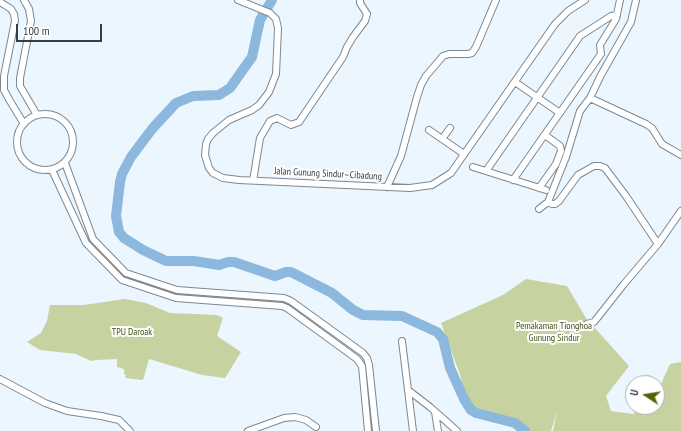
<!DOCTYPE html>
<meta charset="utf-8">
<style>
body{margin:0}
#map{position:relative;width:681px;height:431px;overflow:hidden;background:#ecf6fe;font-family:"PT Sans Narrow",sans-serif}
canvas{display:block}
.north{position:absolute;left:625px;top:375px;width:40px;height:40px;box-sizing:border-box;background:#fff;border:1px solid #afb1b3;border-radius:50%;rotate:282deg;font-size:11px;font-weight:700;line-height:16px;text-align:center;color:#383d42}
.north::after{content:'';display:block;margin:auto;width:14px;height:18px;background:#546206;clip-path:polygon(50% 0,100% 100%,50% 72%,0 100%)}
.scale{position:absolute;left:16px;top:24px;width:86px;height:18px;box-sizing:border-box;border:2px solid #383d42;border-top:0;padding-left:5px;font-size:12px;line-height:14px;white-space:nowrap;color:#383d42;-webkit-text-stroke:3px #fff;paint-order:stroke}
</style>
<div id="map">
<canvas width="681" height="431"></canvas>
<div class="north">U</div>
<div class="scale">100 m</div>
</div>
<script>
const ctx = document.querySelector('canvas').getContext('2d');
ctx.lineJoin = 'round';
function paint(path, color) {
  ctx.fillStyle = color;
  ctx.fill(path, 'evenodd');
}
function toPath(rows) {
  const path = new Path2D();
  for (const r of rows) {
    if (r.length === 3) {
      path.moveTo(r[0] + r[2], r[1]);
      path.arc(r[0], r[1], r[2], 0, 2 * Math.PI);
      continue;
    }
    path.moveTo(r[0], r[1]);
    for (let i = 2; i < r.length; i += 2) path.lineTo(r[i], r[i + 1]);
  }
  return path;
}
function stroke(path, color, width, dash) {
  ctx.strokeStyle = color;
  ctx.lineWidth = width;
  ctx.lineCap = dash ? 'butt' : 'round';
  ctx.setLineDash(dash || []);
  ctx.stroke(path);
}
function label(font, color, halo, rows, align = 'center') {
  ctx.font = font + ' "PT Sans Narrow",sans-serif';
  ctx.lineWidth = 4;
  ctx.setLineDash([]);
  ctx.textBaseline = 'middle';
  ctx.strokeStyle = halo;
  ctx.fillStyle = color;
  for (const [text, x, y, turn = 0] of rows) {
    ctx.save();
    ctx.translate(x, y);
    ctx.rotate((+turn || 0) * Math.PI / 180);
    ctx.textAlign = isNaN(turn) ? turn : align;
    if (halo) ctx.strokeText(text, 0, 0);
    ctx.fillText(text, 0, 0);
    ctx.restore();
  }
}
const green = toPath([
 [526,279,567,286,586,318,629,366,606,396,611,411,633,414,643,407,657,407,657,393,670,364,681,362,681,431,553,431,557,411,551,431,528,431,526,427,514,420,484,418,463,408,461,377,441,323,503,295],
 [125,299,146,303,170,313,217,315,223,318,217,336,241,352,225,378,202,375,149,359,143,380,125,378,126,375,124,374,124,369,117,367,117,359,96,360,91,361,76,354,40,350,27,342,41,333,47,321,50,305,84,305]
]);
const river = toPath([
 [272,0,260,20,252,57,230,88,219,95,193,96,176,103,152,129,131,157,122,174,120,182,116,216,119,232,124,238,143,250,166,261,194,261,219,265,228,262,234,262,275,276,286,272,291,272,332,293,353,310,363,315,402,316,437,332,443,339,450,368,464,399,471,410,476,413,515,423,525,431]
]);
const minor = toPath([
 [24,0,29,9,31,21,20,78,20,86,37,115],
 [238,0,270,13,276,19,278,28,276,74,269,92,259,105,252,110,229,120,213,133,208,139,206,144,205,155,209,168,213,173,223,178,239,180,410,188,432,185,451,173,555,24,568,11,585,0],
 [0,2,11,9,14,14,15,21,4,76,4,90,10,101,24,124],
 [515,82,560,113],
 [590,98,646,124,652,128,662,144,681,155],
 [45,142,28],
 [429,130,464,154],
 [442,139,450,128],
 [65,163,93,239,126,273,177,290,284,298,291,301,363,353,367,358,369,365,376,431],
 [473,167,546,190],
 [52,170,86,243,122,280,176,298,282,306,287,308,357,359,362,366,368,431],
 [486,171,580,36,611,16,617,15],
 [513,180,601,54,600,45,616,19,620,0],
 [253,181,260,138,270,121,277,118,291,125,299,122,343,57,347,47,353,37,365,21,367,14,360,3,360,0],
 [387,187,401,156,417,97,421,85,426,76,443,56,449,54,468,54,472,53,476,47,496,0],
 [539,188,556,164,561,151,560,146,545,135],
 [548,202,552,204,555,204,559,201,578,175,594,166,600,166,605,168,626,196,658,244],
 [539,209,548,202,566,157,580,111,590,98,601,75,631,22,636,0],
 [587,324,594,322,624,284,658,244,681,211],
 [402,341,413,431],
 [0,379,45,403,67,411,101,416,119,420,130,431],
 [408,390,430,407,457,431],
 [435,412,438,431],
 [248,431,284,418,295,417,306,420,316,427]
]);
const streetNames = [
 ["Jalan Gunung Sindur–Cibadung",328,174,3]
];
const parkNames = [
 ["Pemakaman Tionghoa",554,326],
 ["Gunung Sindur",554,338],
 ["TPU Daroak",132,332]
];
paint(green, '#c6d2a0');
stroke(river, '#8cb8dd', 10);
stroke(minor, '#7d8892', 8);
stroke(minor, '#fff', 6);
label('10px', '#383d42', '#fff', streetNames);
label('10px', '#455017', '#fff', parkNames);
</script>
